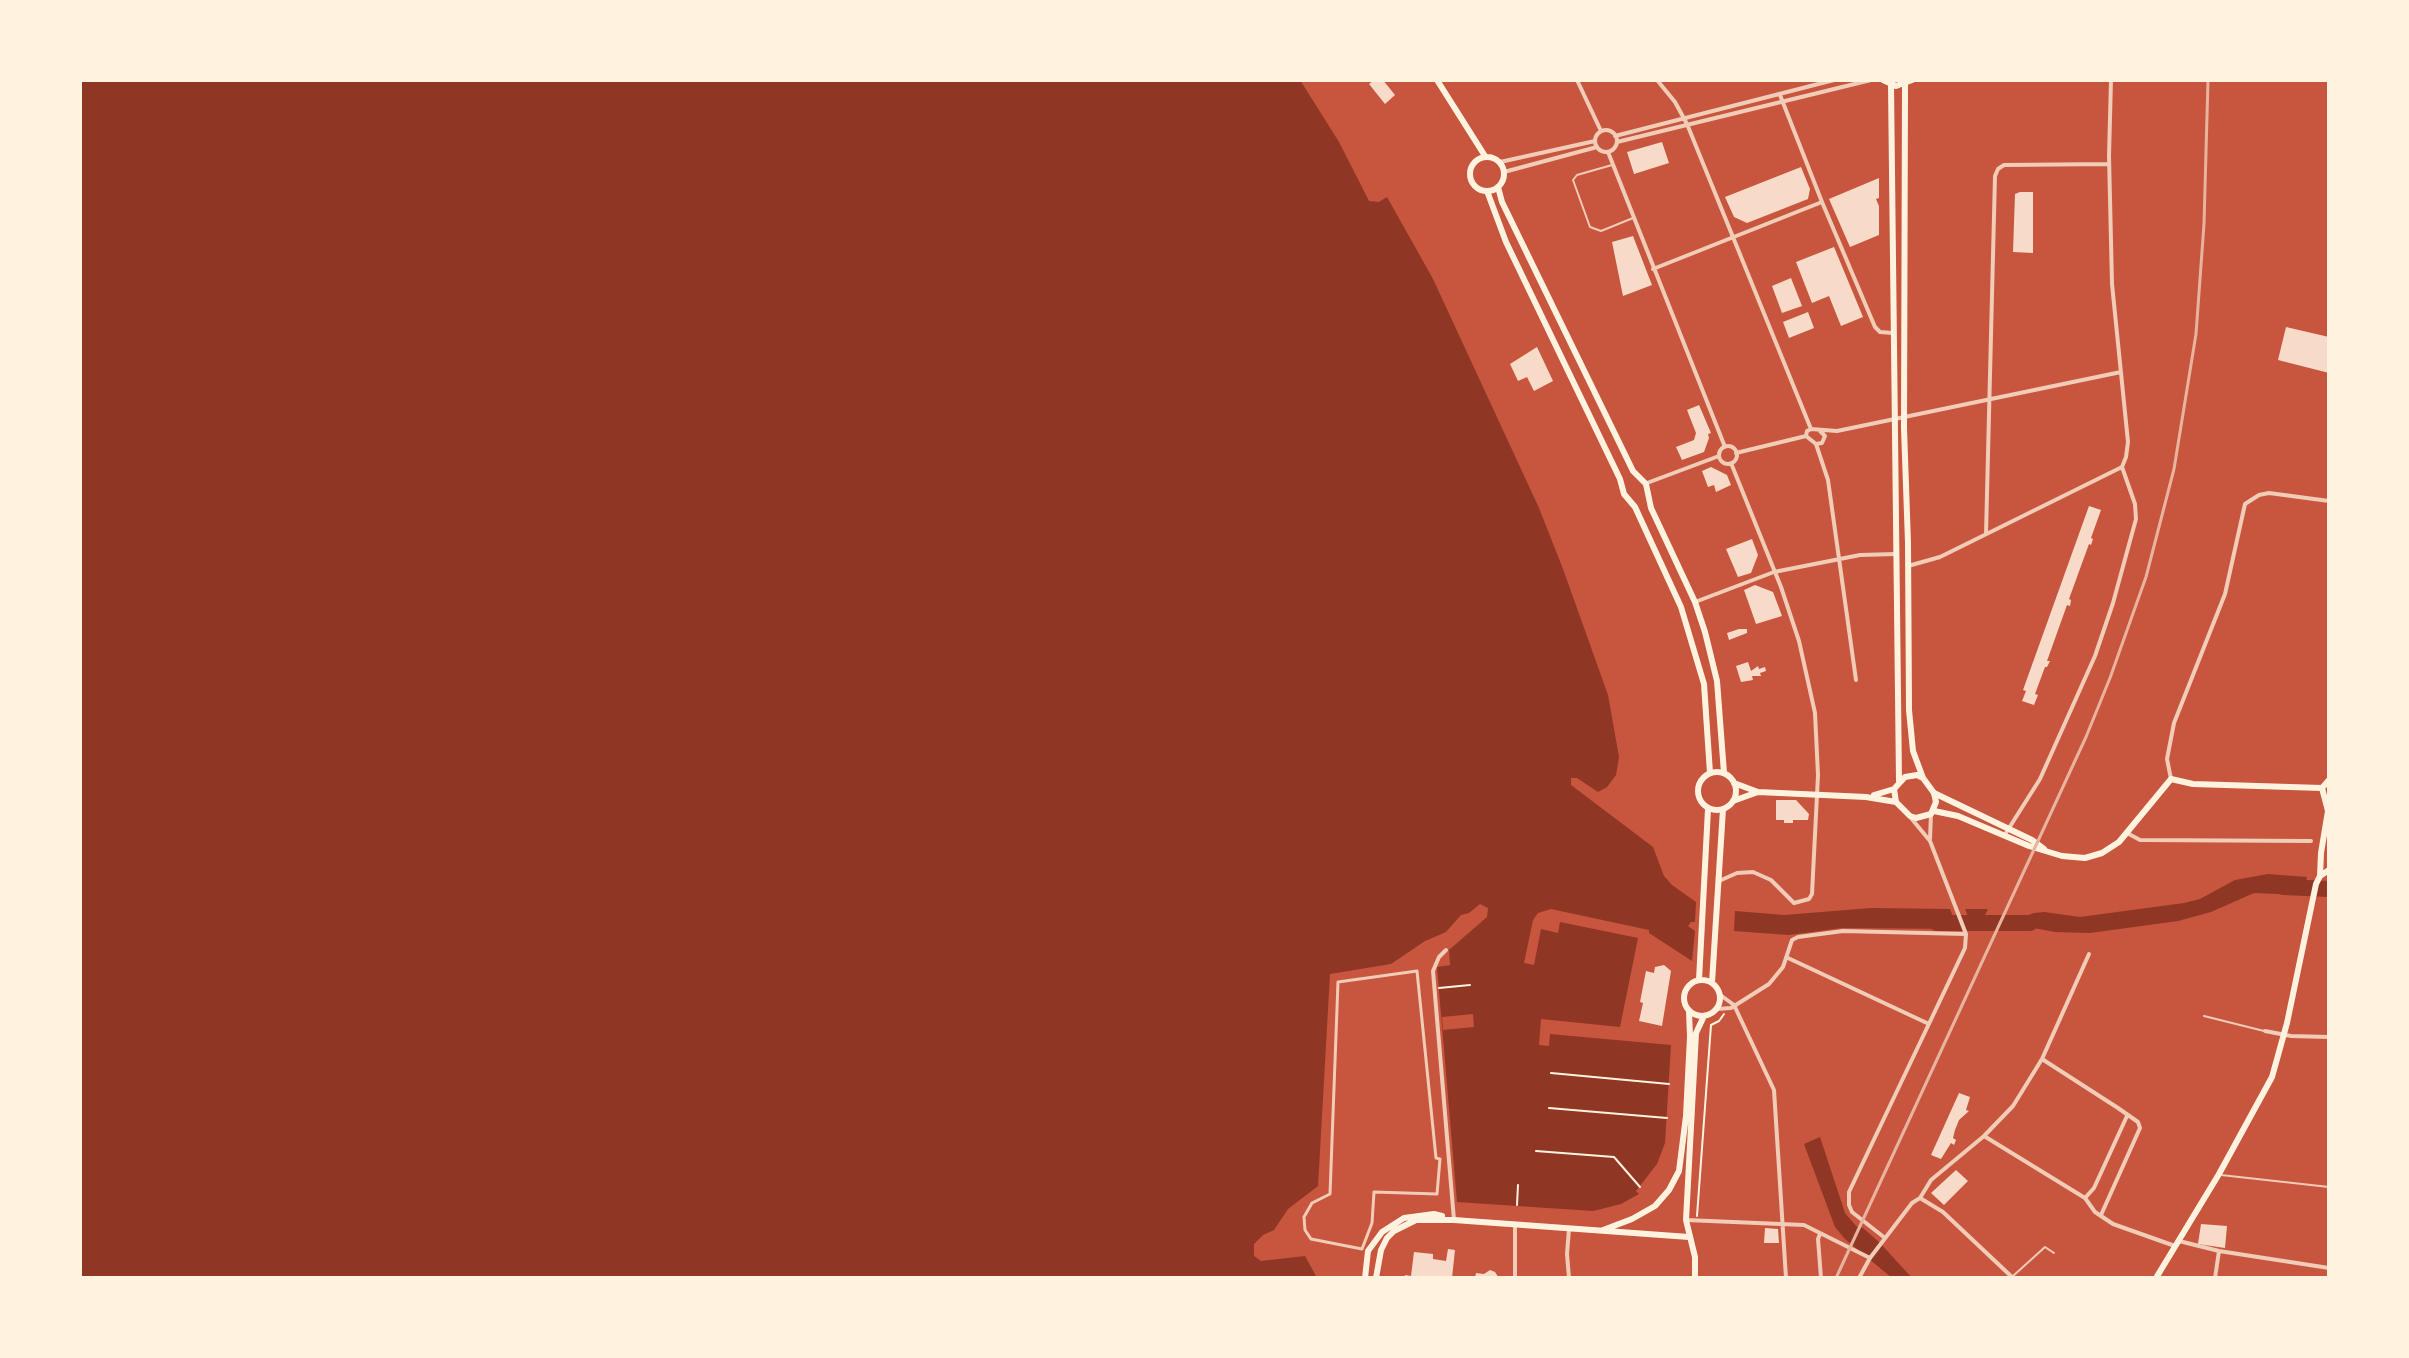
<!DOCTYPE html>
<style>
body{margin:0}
#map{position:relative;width:2409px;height:1358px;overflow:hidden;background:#c8553d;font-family:"Asap Condensed",sans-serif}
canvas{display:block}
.frame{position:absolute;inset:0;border:82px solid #fff3e0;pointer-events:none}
</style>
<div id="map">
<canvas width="2409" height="1358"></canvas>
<div class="frame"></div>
</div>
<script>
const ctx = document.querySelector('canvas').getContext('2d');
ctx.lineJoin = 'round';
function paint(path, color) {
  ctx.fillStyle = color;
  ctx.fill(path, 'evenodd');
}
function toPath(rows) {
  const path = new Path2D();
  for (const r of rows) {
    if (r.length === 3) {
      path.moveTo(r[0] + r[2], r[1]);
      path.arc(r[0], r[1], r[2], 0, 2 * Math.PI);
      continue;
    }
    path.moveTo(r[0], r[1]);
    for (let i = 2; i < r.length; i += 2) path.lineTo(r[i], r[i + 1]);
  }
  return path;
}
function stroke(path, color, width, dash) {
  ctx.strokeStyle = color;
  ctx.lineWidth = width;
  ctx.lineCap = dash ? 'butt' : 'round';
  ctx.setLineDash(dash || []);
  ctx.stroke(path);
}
const water = toPath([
 [80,80,1300,80,1339,142,1369,201,1379,202,1387,197,1433,279,1539,508,1563,569,1608,695,1619,757,1616,775,1607,787,1598,792,1577,778,1571,778,1571,785,1653,847,1664,876,1672,885,1696,902,1695,922,1691,922,1688,926,1695,931,1692,961,1649,933,1649,930,1551,909,1538,913,1533,920,1524,963,1534,965,1541,929,1558,933,1560,922,1638,938,1620,1027,1541,1019,1539,1045,1549,1046,1550,1034,1671,1045,1665,1143,1657,1164,1636,1191,1639,1194,1621,1204,1593,1211,1457,1202,1437,967,1450,965,1449,950,1487,917,1488,908,1480,904,1469,913,1461,915,1446,932,1425,941,1391,964,1330,974,1318,1186,1288,1209,1274,1230,1263,1235,1254,1244,1254,1256,1261,1261,1305,1256,1317,1278,80,1278],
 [2268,874,2307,877,2302,895,2254,893,2211,912,2178,921,2090,933,2055,932,2028,927,2008,928,2012,917,2023,917,2034,913,2044,912,2080,917,2184,903,2200,899,2235,880],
 [1871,908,1950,909,1958,929,1842,928,1789,935,1734,931,1735,911,1784,915],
 [1965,909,1988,909,1984,917,1998,917,1992,928,1973,929],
 [1820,1137,1845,1213,1856,1226,1863,1228,1880,1243,1912,1278,1892,1278,1845,1239,1835,1227,1804,1144]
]);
const pier = toPath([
 [1473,1014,1474,1027,1443,1030,1442,1017]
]);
const river = toPath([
 [2283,887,2329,889],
 [1937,923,2030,923]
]);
const building = toPath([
 [1374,80,1383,80,1395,95,1385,104,1369,84],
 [1662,142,1669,163,1634,174,1627,152],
 [1801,167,1810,189,1808,199,1747,223,1734,217,1725,197],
 [1879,178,1879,198,1876,199,1879,206,1879,235,1850,247,1829,199],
 [2020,192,2033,192,2033,253,2013,252,2015,194],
 [1633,236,1652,285,1623,296,1612,242],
 [1834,247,1863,317,1841,326,1829,296,1812,303,1796,262],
 [1791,278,1802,306,1782,313,1772,286],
 [1808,312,1814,328,1789,338,1783,322],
 [2286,327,2329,337,2329,373,2278,360],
 [1537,347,1553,381,1534,391,1527,377,1518,381,1510,364],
 [1699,405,1711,433,1708,434,1709,438,1704,452,1682,460,1676,447,1694,440,1696,433,1687,410],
 [1711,467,1727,475,1731,485,1716,492,1714,485,1708,487,1702,471],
 [2089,506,2101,510,2091,538,2093,539,2091,545,2089,544,2069,599,2071,600,2070,606,2067,605,2047,661,2050,661,2047,667,2045,667,2035,694,2038,695,2034,705,2022,701,2026,691,2023,690],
 [1752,539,1758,555,1751,573,1738,577,1726,549],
 [1755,585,1773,592,1782,616,1756,624,1744,590],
 [1739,629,1747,629,1747,633,1729,640,1727,633],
 [1748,662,1751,671,1758,666,1759,669,1765,667,1766,671,1760,673,1761,676,1752,676,1753,680,1741,682,1736,666],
 [1776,800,1796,800,1809,814,1808,820,1793,820,1793,823,1784,823,1784,820,1776,820],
 [1664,965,1671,971,1662,1026,1639,1021,1643,1003,1640,1002,1646,971,1654,973,1655,967],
 [1959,1093,1970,1097,1966,1110,1969,1111,1959,1120,1955,1130,1953,1138,1956,1140,1954,1145,1951,1143,1941,1159,1931,1155],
 [1956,1170,1968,1181,1944,1205,1931,1193],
 [2201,1224,2227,1226,2225,1248,2198,1244],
 [1765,1228,1778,1229,1779,1243,1764,1243],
 [1448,1249,1455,1250,1452,1278,1405,1278,1405,1275,1411,1276,1414,1252,1433,1254,1433,1259,1446,1261],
 [1490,1270,1495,1272,1499,1278,1475,1278,1476,1273,1484,1274]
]);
const path = toPath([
 [1439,988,1470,985],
 [1551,1073,1669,1084],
 [1549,1108,1667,1118],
 [1536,1151,1614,1157,1640,1187],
 [1517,1205,1518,1185],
 [1697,1216,1711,1025,1719,1021,1724,1014]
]);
const service = toPath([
 [1612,165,1577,175,1573,180,1590,227,1601,231,1633,218],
 [2204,1016,2264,1031],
 [2221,1175,2329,1187],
 [2013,1276,2045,1247,2054,1253],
 [1730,1277,1784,1277]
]);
const pedestrian = toPath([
 [1417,971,1436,1158,1440,1159,1437,1194,1374,1192,1372,1223,1362,1249,1311,1239,1305,1230,1304,1217,1312,1203,1330,1194,1338,982,1417,971]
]);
const minor = toPath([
 [1577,80,1601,131],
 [1657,80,1675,102,1687,124,1811,429],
 [2111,80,2109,156,2112,284,2128,442,2126,457,2122,467],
 [1780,95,1822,202,1875,327,1880,332,1893,333],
 [1606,141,11],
 [1615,136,1834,80],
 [1617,142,1871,80],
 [1608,152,1725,447],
 [1500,162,1595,141],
 [1504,172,1597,147],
 [1653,269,1822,202],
 [1820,431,1825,436,1822,443,1816,444,1806,436,1807,431,1811,429,1837,431,2121,372],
 [1816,444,1828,480,1856,680],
 [1728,455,9],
 [1736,453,1806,436],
 [1647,483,1719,456],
 [1986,534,1995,176,1998,169,2004,165,2109,164],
 [1908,566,1940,557,2122,467],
 [1695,602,1774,572,1860,555,1896,554],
 [2171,779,2167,759,2174,723,2225,594,2245,504,2259,495,2269,493,2329,501],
 [2127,833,2140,840,2311,841],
 [2004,836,2040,779,2095,656,2113,603,2136,519,2135,504,2122,467],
 [1930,839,1931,814],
 [1719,881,1737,873,1753,872,1771,880,1794,903,1809,899,1812,894,1818,775,1815,713,1799,641,1781,587,1731,463],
 [1446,950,1439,957,1433,971,1454,1220],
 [1788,958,1929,1024],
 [1719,994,1734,1005,1774,1090,1786,1278],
 [1716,1009,1731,1008,1769,984,1783,967,1792,940,1798,937,1843,931,1966,934],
 [2265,1031,2291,1036,2329,1037],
 [2042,1059,2118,1108,2138,1122,2140,1128,2101,1215],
 [1984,1136,2085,1198,2095,1212,2113,1224,2175,1246],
 [1920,1198,1943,1212,2013,1278],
 [2085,1198,2094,1188,2127,1116],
 [1686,1220,1804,1225,1870,1258],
 [1820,1234,1818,1239,1821,1278],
 [1885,1238,1852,1212,1849,1205,1849,1192,1965,948,1966,934,1930,841,1911,818],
 [2179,1241,2219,1251,2329,1268],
 [1515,1278,1515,1225],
 [1569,1278,1567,1254,1569,1229],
 [1859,1278,1870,1258,1912,1203,1920,1198,1931,1180,1984,1136,2013,1106,2042,1059,2089,954],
 [2215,1278,2219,1251]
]);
const secondary = toPath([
 [1437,80,1485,156],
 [1487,174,17],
 [1498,187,1502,202,1633,471,1646,484,1651,508,1695,602,1705,632,1717,681,1724,773],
 [1487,191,1506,242,1620,479,1624,494,1635,507,1681,607,1704,684,1710,773],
 [1934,793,2032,840,2044,849],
 [1934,811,1958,816,2029,846,2062,856,2085,858,2102,853,2119,842,2171,779,2193,784,2322,788],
 [2320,876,2321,853,2328,811,2322,788,2329,780],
 [2156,1278,2219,1174,2272,1077,2287,1023,2316,884,2320,876,2329,870]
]);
const primary = toPath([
 [1883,80,1896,86,1912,80],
 [1891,85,1899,781],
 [1905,85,1904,428,1908,543,1909,710,1913,751,1923,778,1934,793,1936,802,1931,814,1916,818,1910,816,1896,802,1894,789,1905,777,1917,775,1923,778],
 [1717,791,19],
 [1734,783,1758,792,1866,797,1896,802],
 [1874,795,1894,789],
 [1733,801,1758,792],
 [1702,998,18],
 [1699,980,1708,809],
 [1712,983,1723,809],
 [1603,1230,1632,1219,1655,1206,1669,1190,1679,1171,1686,1116,1690,1037,1689,1011],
 [1365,1278,1368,1251,1382,1232,1404,1218,1434,1214,1442,1216],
 [1376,1278,1381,1250,1387,1238,1394,1231,1416,1220,1454,1220,1689,1237],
 [1695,1278,1695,1257,1686,1220,1696,1033,1704,1016]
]);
const rail = toPath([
 [1836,1278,2086,737,2110,678,2146,577,2174,469,2196,334,2204,224,2208,80]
]);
paint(water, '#8f3625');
paint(pier, '#c8553d');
stroke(river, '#8f3625', 16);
paint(building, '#f7dbc8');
stroke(path, '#fff3e0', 2);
stroke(service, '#f1ccb7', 2);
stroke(pedestrian, '#f1ccb7', 3);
stroke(minor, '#f1ccb7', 4);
stroke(secondary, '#fff3e0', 6);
stroke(primary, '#fff3e0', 6);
stroke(rail, '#e9b49f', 3);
</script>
